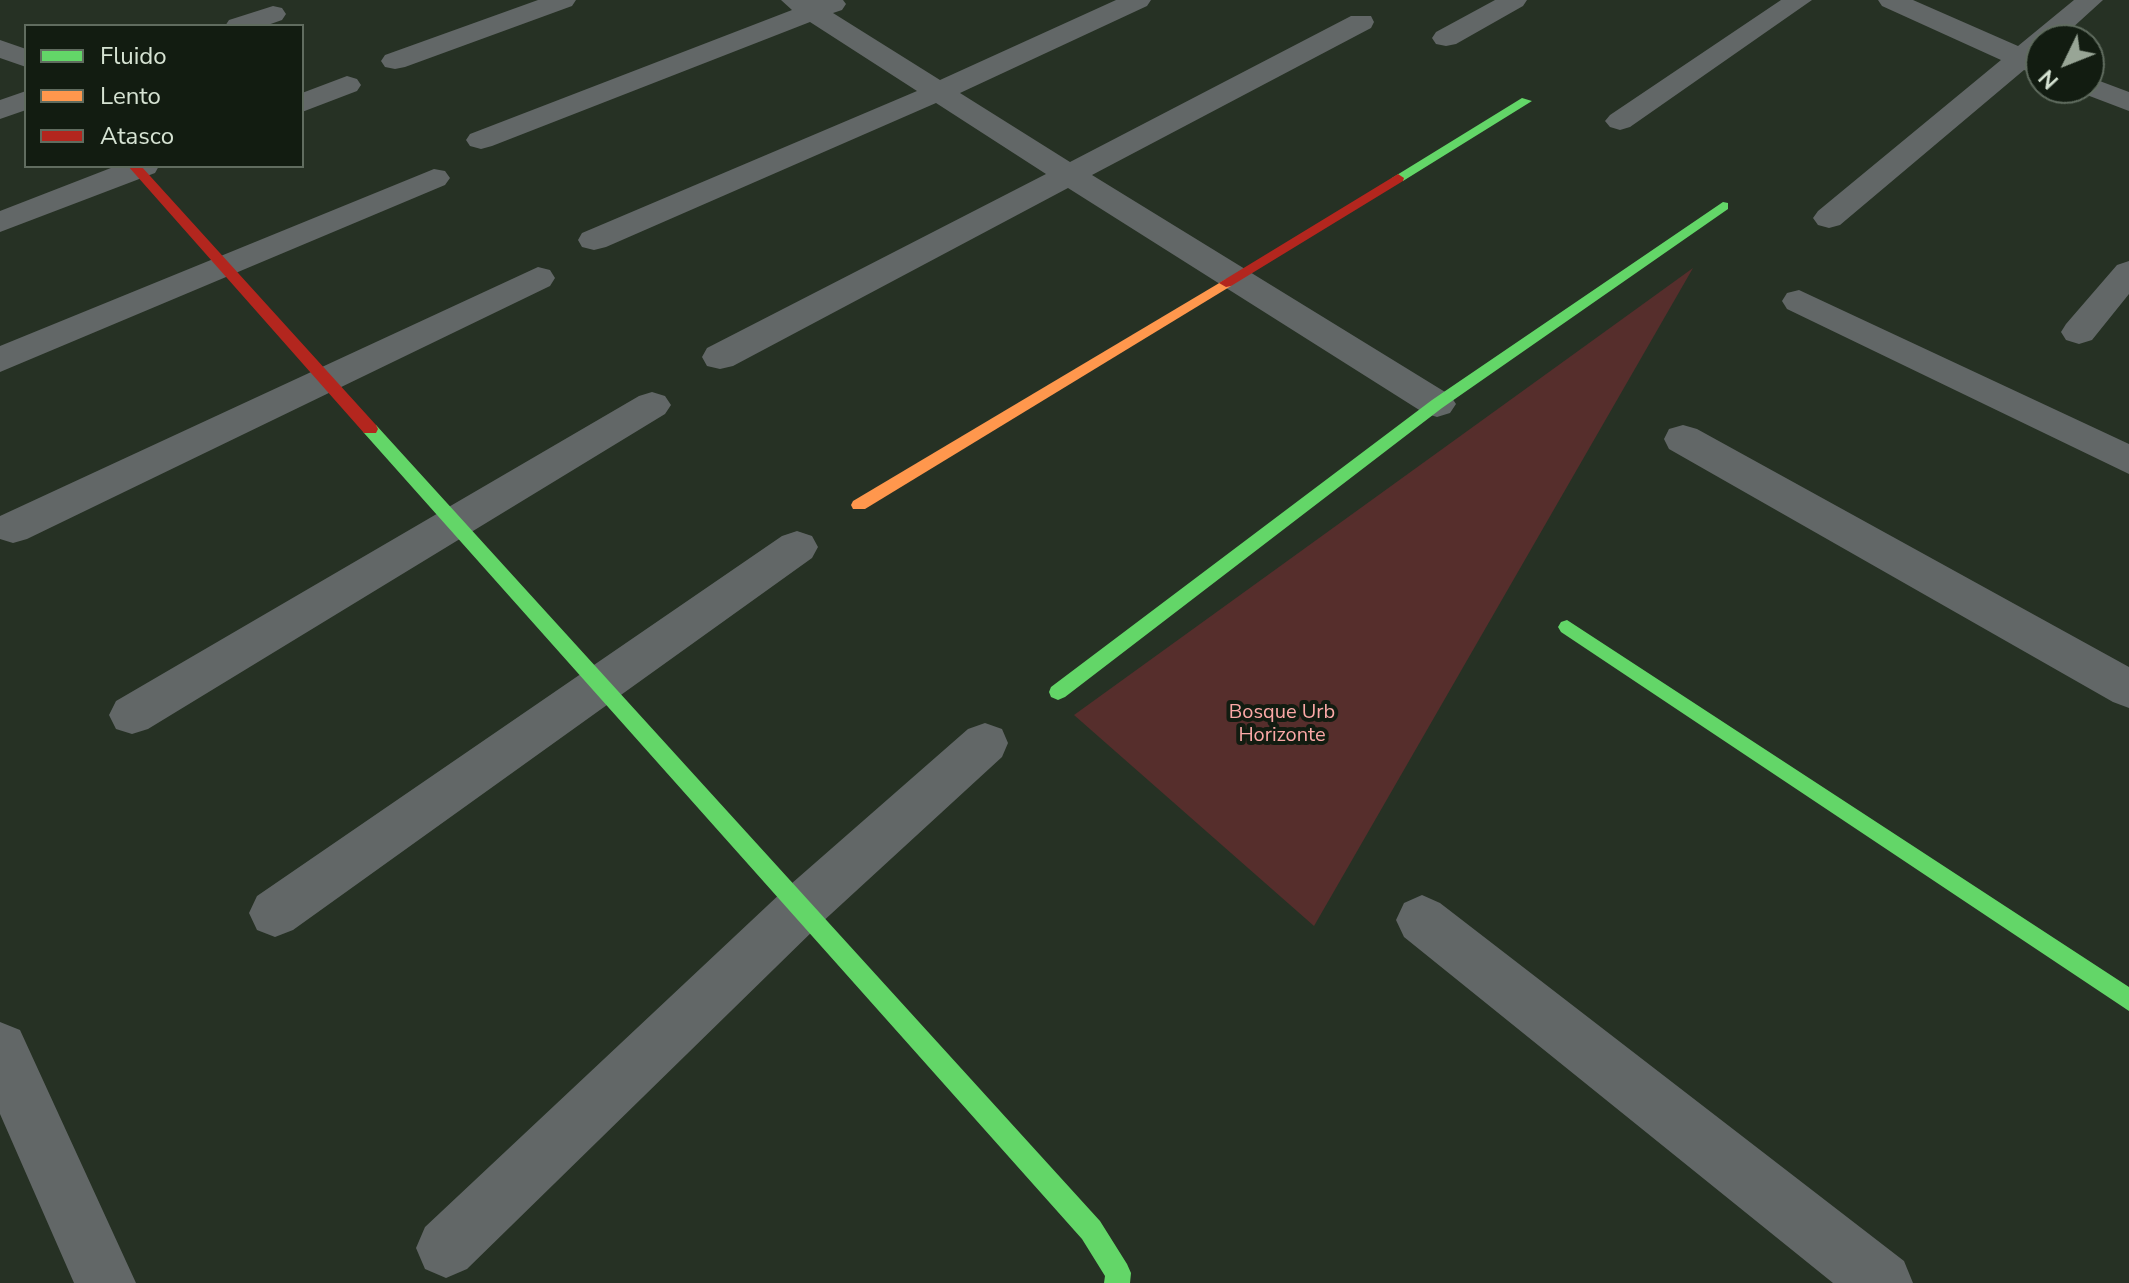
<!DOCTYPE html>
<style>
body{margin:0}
#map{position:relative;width:2129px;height:1283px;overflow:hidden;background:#263124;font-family:"Nunito Sans",sans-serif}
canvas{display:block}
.legend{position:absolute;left:24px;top:24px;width:280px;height:144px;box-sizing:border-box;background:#121c11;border:2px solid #606c5f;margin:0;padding:10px 14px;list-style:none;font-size:24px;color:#d6e3d3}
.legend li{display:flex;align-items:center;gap:16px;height:40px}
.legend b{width:40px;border:2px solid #606c5f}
.north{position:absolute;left:2025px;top:24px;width:80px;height:80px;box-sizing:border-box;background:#121c11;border:2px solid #606c5f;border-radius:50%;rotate:227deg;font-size:22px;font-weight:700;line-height:32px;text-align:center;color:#d6e3d3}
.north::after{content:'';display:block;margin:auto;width:28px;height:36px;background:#98a596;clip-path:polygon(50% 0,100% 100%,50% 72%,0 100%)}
</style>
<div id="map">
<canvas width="2129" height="1283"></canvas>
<ul class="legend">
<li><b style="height:10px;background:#63d668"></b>Fluido</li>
<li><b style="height:10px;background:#ff974d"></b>Lento</li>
<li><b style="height:10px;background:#b3261e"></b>Atasco</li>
</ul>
<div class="north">N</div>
</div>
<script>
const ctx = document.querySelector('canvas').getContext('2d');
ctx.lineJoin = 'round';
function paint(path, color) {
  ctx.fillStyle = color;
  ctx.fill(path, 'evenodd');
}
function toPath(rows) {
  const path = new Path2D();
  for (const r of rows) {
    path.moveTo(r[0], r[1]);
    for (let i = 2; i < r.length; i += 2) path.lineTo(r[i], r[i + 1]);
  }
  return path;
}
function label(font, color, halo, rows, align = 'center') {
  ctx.font = font + ' "Nunito Sans",sans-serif';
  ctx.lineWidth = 8;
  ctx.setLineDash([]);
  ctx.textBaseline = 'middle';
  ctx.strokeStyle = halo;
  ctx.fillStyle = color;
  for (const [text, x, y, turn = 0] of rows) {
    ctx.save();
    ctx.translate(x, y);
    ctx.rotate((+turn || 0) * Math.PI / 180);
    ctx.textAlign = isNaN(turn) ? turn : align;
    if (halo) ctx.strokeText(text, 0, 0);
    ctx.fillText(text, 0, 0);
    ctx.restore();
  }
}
const green = toPath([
 [1693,268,1314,926,1074,715]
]);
const street = toPath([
 [538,0,576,0,572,6,405,67,395,69,385,67,381,61,385,55,538,0],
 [781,0,843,0,846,4,842,10,833,13,940,80,1116,0,1151,0,1147,6,960,93,1070,162,1351,16,1371,16,1374,22,1371,28,1092,175,1450,395,1456,404,1450,413,1437,417,1424,413,1068,188,733,366,720,369,707,366,702,357,707,348,1046,174,936,103,606,247,594,250,582,247,578,240,582,233,917,91,810,22,492,146,481,149,470,146,466,140,470,134,792,10,781,0],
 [1495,0,1527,0,1523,6,1456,44,1446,46,1436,44,1432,38,1436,32,1495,0],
 [1781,0,1812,0,1630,127,1620,130,1610,127,1605,121,1610,115,1781,0],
 [1878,0,1913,0,2018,46,2074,0,2103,0,2059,40,2041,40,2041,75,2024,70,1840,225,1829,228,1818,225,1813,218,1818,211,2001,60,1882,6,1878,0],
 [273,6,282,8,286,14,282,20,265,26,225,26,229,20,273,6],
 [0,40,26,49,26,67,0,58,0,40],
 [347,76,357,79,361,85,357,91,302,112,302,93,347,76],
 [2089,77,2129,92,2129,111,2079,92,2076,88,2089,88,2089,77],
 [26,91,26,110,0,119,0,100,26,91],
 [116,166,159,166,155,173,0,232,0,211,116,166],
 [434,169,445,171,450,178,445,185,0,372,0,346,434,169],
 [2129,261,2129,294,2092,340,2079,344,2066,340,2061,332,2066,324,2117,265,2129,261],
 [538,267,550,270,555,278,550,286,27,539,13,543,0,539,0,516,538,267],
 [1799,290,2129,444,2129,474,1787,309,1782,301,1787,293,1799,290],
 [652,392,665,396,671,405,665,414,148,729,132,734,116,729,109,715,116,701,639,396,652,392],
 [1683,425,1697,429,2129,667,2129,708,2113,702,1669,449,1664,439,1669,429,1683,425],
 [797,531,812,536,818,547,812,558,293,930,275,937,257,930,249,913,257,896,782,536,797,531],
 [985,723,1002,729,1008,743,1002,757,819,925,467,1269,446,1278,425,1269,416,1248,425,1227,783,891,968,729,985,723],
 [1422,895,1440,903,1904,1261,1913,1283,1833,1283,1404,937,1396,920,1404,903,1422,895],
 [0,1022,20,1030,136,1283,74,1283,0,1114,0,1022]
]);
const fast = toPath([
 [1522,98,1532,101,1403,181,1392,178,1522,98],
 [1723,202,1728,203,1728,209,1442,408,1065,697,1058,700,1051,697,1049,692,1051,687,1432,400,1723,202],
 [370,424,376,425,1100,1221,1127,1264,1131,1273,1130,1283,1104,1283,1105,1276,1082,1239,364,433,362,429,370,424],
 [1567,620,2129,987,2129,1011,1561,632,1558,627,1561,622,1567,620]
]);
const slow = toPath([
 [1226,279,1233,283,1231,286,865,509,853,509,851,505,853,501,1226,279]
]);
const jam = toPath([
 [128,166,141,166,376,425,378,429,376,433,364,433,128,166],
 [1398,174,1404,178,1403,181,1231,286,1226,287,1219,283,1398,174]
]);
const parkNames = [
 ["Bosque Urb",1282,713],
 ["Horizonte",1282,736]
];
paint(green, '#562e2c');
paint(street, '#626767');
paint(fast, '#63d668');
paint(slow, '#ff974d');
paint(jam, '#b3261e');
label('20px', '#fba8a6', '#121c11', parkNames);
</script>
